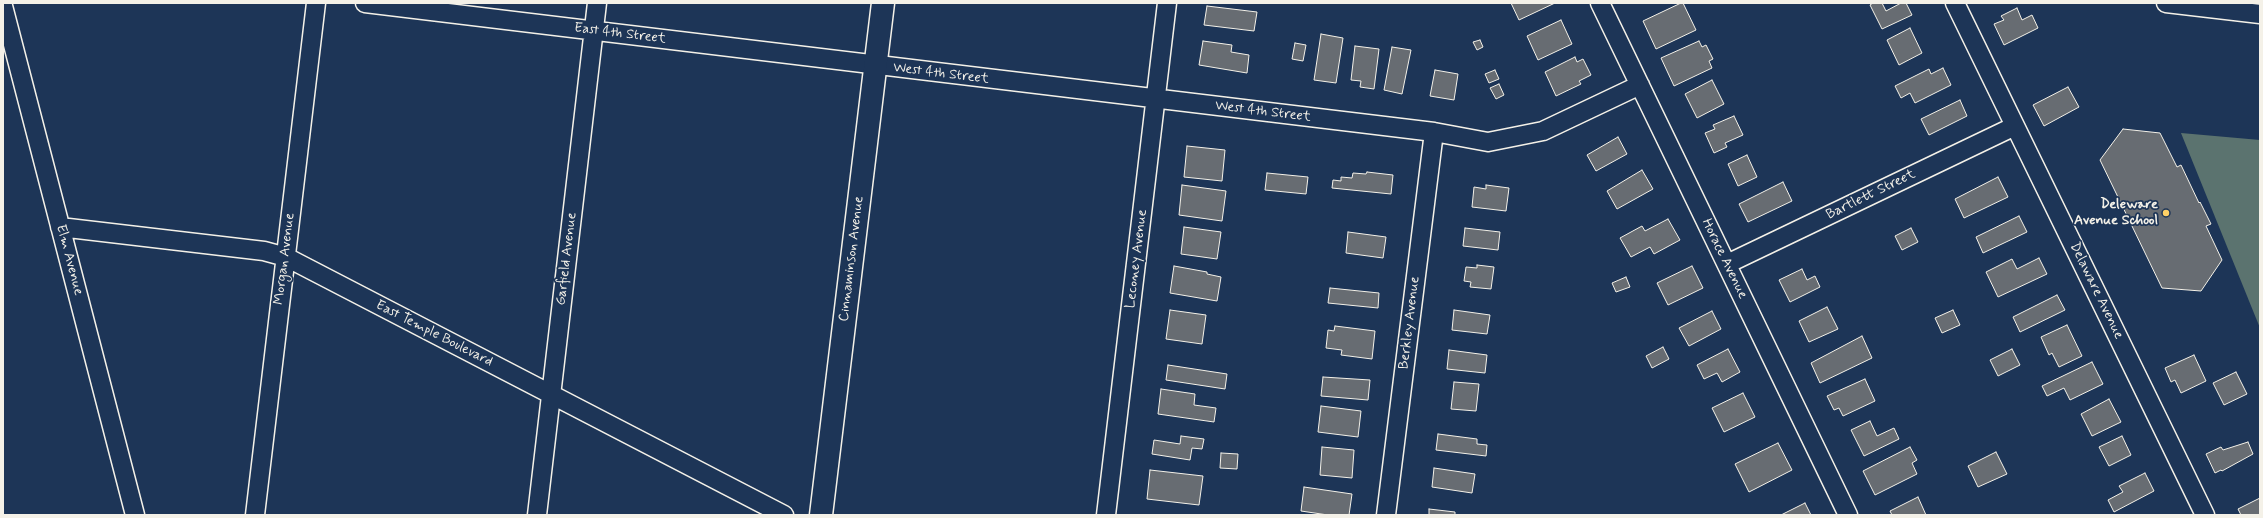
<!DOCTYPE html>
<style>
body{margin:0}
#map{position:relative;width:2263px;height:518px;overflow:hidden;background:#1d3557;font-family:Mynerve,sans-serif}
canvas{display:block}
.frame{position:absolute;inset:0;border:4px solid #f4f1e8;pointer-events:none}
</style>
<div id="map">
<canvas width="2263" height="518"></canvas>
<div class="frame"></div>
</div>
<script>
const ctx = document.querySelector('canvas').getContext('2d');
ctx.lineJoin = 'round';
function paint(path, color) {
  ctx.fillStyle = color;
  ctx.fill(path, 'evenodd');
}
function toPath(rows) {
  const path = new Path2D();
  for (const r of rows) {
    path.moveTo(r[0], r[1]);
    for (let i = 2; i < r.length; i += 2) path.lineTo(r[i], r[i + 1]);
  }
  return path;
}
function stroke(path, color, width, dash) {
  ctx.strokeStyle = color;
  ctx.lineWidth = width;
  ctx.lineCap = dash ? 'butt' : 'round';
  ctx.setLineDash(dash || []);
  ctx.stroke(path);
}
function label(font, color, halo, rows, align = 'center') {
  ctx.font = font + ' Mynerve,sans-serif';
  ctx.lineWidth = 3.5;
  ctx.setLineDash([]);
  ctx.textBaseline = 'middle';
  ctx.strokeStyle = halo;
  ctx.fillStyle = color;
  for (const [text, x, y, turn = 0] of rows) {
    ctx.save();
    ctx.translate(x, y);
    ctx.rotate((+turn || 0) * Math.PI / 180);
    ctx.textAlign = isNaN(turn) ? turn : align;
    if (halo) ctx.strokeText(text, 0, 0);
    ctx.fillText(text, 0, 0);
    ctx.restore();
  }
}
const green = toPath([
 [2181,133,2260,140,2260,328]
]);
const building = toPath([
 [1511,3,1555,3,1519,20,1511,3],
 [1681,3,1683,3,1696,30,1656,49,1643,21,1681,3],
 [1873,3,1882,3,1886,11,1901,3,1906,3,1912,15,1882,29,1870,5,1873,3],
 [1207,6,1257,12,1254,31,1204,25,1207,6],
 [2017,8,2022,20,2032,15,2038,28,2004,45,1994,24,2004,20,2001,16,2017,8],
 [1561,20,1572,44,1538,60,1527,36,1561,20],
 [1910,28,1922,53,1899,65,1887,40,1910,28],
 [1321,34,1343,38,1336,83,1314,80,1321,34],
 [1480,40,1483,47,1477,50,1473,42,1480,40],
 [1203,41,1232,45,1231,52,1249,55,1247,73,1199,65,1203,41],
 [1699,41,1702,47,1706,45,1713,59,1709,61,1712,68,1674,86,1661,58,1699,41],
 [1295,43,1306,45,1303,61,1292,59,1295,43],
 [1355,46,1379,49,1374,89,1360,87,1361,81,1351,80,1355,46],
 [1392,47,1411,50,1402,94,1384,90,1392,47],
 [1575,57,1577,62,1583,59,1591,75,1579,81,1581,84,1556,96,1545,72,1575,57],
 [1943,68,1951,85,1915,103,1910,93,1901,98,1895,86,1929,69,1931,74,1943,68],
 [1435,70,1458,74,1454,100,1430,96,1435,70],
 [1495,70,1499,79,1489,83,1485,74,1495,70],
 [1712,80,1724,104,1697,118,1685,94,1712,80],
 [1499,84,1504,95,1496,99,1490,88,1499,84],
 [2068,87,2079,107,2044,126,2033,105,2068,87],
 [1960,100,1967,116,1929,135,1921,119,1960,100],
 [1734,116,1743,135,1725,143,1727,147,1714,153,1705,133,1715,129,1713,125,1734,116],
 [2123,129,2160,133,2177,167,2181,165,2199,203,2200,202,2211,224,2206,226,2222,260,2201,291,2162,288,2100,160,2123,129],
 [1618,137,1627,154,1596,171,1587,155,1618,137],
 [1187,146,1225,150,1222,181,1184,177,1187,146],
 [1747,155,1757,177,1738,186,1728,164,1747,155],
 [1642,170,1653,189,1617,209,1607,191,1642,170],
 [1367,172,1393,175,1391,194,1332,188,1333,180,1341,181,1341,177,1352,178,1353,173,1366,174,1367,172],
 [1267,173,1308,177,1306,194,1265,190,1267,173],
 [1998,177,2008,197,1964,218,1955,199,1998,177],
 [1783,182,1792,201,1748,222,1739,204,1783,182],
 [1182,185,1226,191,1222,221,1179,215,1182,185],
 [1486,185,1509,188,1506,211,1472,207,1474,187,1486,189,1486,185],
 [2019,216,2027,232,1983,253,1976,237,2019,216],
 [1668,219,1680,240,1654,254,1650,247,1631,257,1620,238,1642,226,1645,231,1668,219],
 [1184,227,1221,232,1217,259,1181,254,1184,227],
 [1465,228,1500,232,1498,250,1463,246,1465,228],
 [1911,228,1918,242,1902,250,1895,236,1911,228],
 [1348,232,1386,237,1383,258,1346,253,1348,232],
 [2039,258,2047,274,1998,297,1986,272,2012,259,2017,269,2039,258],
 [1477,265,1494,267,1491,289,1470,287,1471,282,1464,281,1466,267,1477,268,1477,265],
 [1174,266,1207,272,1207,274,1221,277,1217,301,1170,293,1174,266],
 [1692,266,1703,288,1668,305,1657,283,1692,266],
 [1802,269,1807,280,1815,276,1820,287,1790,302,1779,280,1802,269],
 [1626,277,1630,287,1616,292,1612,283,1626,277],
 [1330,288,1379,293,1378,308,1328,303,1330,288],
 [2057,295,2065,310,2020,332,2013,317,2057,295],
 [1827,307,1838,329,1809,342,1799,321,1827,307],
 [1170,310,1206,315,1202,344,1166,339,1170,310],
 [1454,310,1490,315,1487,334,1452,330,1454,310],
 [1953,310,1960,325,1942,333,1935,318,1953,310],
 [1712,311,1721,329,1689,346,1679,328,1712,311],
 [2067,325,2082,356,2059,367,2052,353,2049,355,2041,337,2067,325],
 [1335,326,1375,331,1372,359,1341,355,1342,350,1326,348,1328,330,1334,331,1335,326],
 [1862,336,1872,358,1820,383,1811,363,1862,336],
 [1663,347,1669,359,1652,368,1646,356,1663,347],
 [1728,349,1740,372,1722,382,1717,373,1704,379,1697,365,1728,349],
 [2012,349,2020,365,1998,376,1990,360,2012,349],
 [1449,350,1487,355,1485,373,1447,369,1449,350],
 [2194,355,2206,381,2181,393,2175,380,2171,382,2165,368,2194,355],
 [2092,362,2103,384,2070,400,2064,388,2047,396,2042,386,2092,362],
 [1168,365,1227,374,1225,389,1166,380,1168,365],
 [2236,372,2247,394,2224,405,2213,383,2236,372],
 [1323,377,1370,380,1368,400,1321,396,1323,377],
 [1865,379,1875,401,1843,416,1839,408,1834,410,1827,396,1865,379],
 [1454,382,1479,384,1476,411,1451,409,1454,382],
 [1161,389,1195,394,1194,405,1216,408,1214,422,1158,414,1161,389],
 [1743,393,1755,417,1724,432,1712,408,1743,393],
 [2109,399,2121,422,2092,436,2081,414,2109,399],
 [1321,406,1361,411,1358,437,1318,432,1321,406],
 [1870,421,1877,436,1894,428,1899,439,1864,456,1851,430,1870,421],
 [1438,434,1477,439,1477,444,1487,445,1486,456,1436,450,1438,434],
 [1181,436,1204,439,1202,449,1192,448,1190,460,1152,454,1154,440,1180,444,1181,436],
 [2122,436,2131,455,2109,466,2099,447,2122,436],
 [2248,442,2253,454,2222,471,2221,470,2215,473,2206,454,2221,447,2223,450,2248,442],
 [1778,443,1792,470,1749,492,1735,464,1778,443],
 [1322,447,1354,450,1352,478,1320,475,1322,447],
 [1910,447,1917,460,1912,463,1917,474,1875,495,1863,471,1910,447],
 [1996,452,2007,474,1978,487,1968,466,1996,452],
 [1221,453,1238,454,1237,469,1220,468,1221,453],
 [1434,468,1475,474,1472,493,1432,487,1434,468],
 [1150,470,1203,476,1199,505,1147,499,1150,470],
 [2145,473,2154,491,2114,512,2108,500,2123,492,2119,486,2145,473],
 [1304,487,1352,494,1349,515,1328,515,1301,511,1304,487],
 [1918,497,1926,515,1892,515,1890,511,1918,497],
 [2260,498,2260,515,2241,515,2238,509,2260,498],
 [1805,503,1811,515,1781,515,1805,503],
 [1429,509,1455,512,1455,515,1429,515,1429,509]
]);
const street = toPath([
 [365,3,1434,132,1488,142,1543,131,1640,85],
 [1600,3,1848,515],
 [1955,3,2205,515],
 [2166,3,2260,14],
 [3,6,135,515],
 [60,227,264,251,286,257,784,515],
 [1727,264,2015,126],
 [255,515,316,3],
 [537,515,597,3],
 [1106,515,1167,3],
 [1386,515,1434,132]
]);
const secondary = toPath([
 [821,515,883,3]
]);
const markers = [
 [2166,213,4,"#ffd166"]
];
const streetNames = [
 ["East 4th Street",620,34,7],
 ["West 4th Street",941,74,7],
 ["West 4th Street",1263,112,7],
 ["Bartlett Street",1871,195,-26],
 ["Morgan Avenue",285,259,-83],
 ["Garfield Avenue",567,259,-83],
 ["Cinnaminson Avenue",852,259,-83],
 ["Leconey Avenue",1137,259,-83],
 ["Horace Avenue",1724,259,64],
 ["Elm Avenue",69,260,75],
 ["Delaware Avenue",2096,291,64],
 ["Berkley Avenue",1410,323,-83],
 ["East Temple Boulevard",434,334,27]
];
const poiNames = [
 ["Deleware",2158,205],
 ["Avenue School",2158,221]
];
paint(green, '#5b736f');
paint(building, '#676c72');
stroke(building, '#f4f1e8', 1);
stroke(street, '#f4f1e8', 21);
stroke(secondary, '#f4f1e8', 25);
stroke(street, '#1d3557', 18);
stroke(secondary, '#1d3557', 22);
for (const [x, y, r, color] of markers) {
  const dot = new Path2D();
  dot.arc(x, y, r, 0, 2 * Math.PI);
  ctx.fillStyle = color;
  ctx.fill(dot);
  stroke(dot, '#1d3557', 1.5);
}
label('14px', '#f4f1e8', '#1d3557', streetNames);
label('bold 14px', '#f4f1e8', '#1d3557', poiNames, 'right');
</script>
